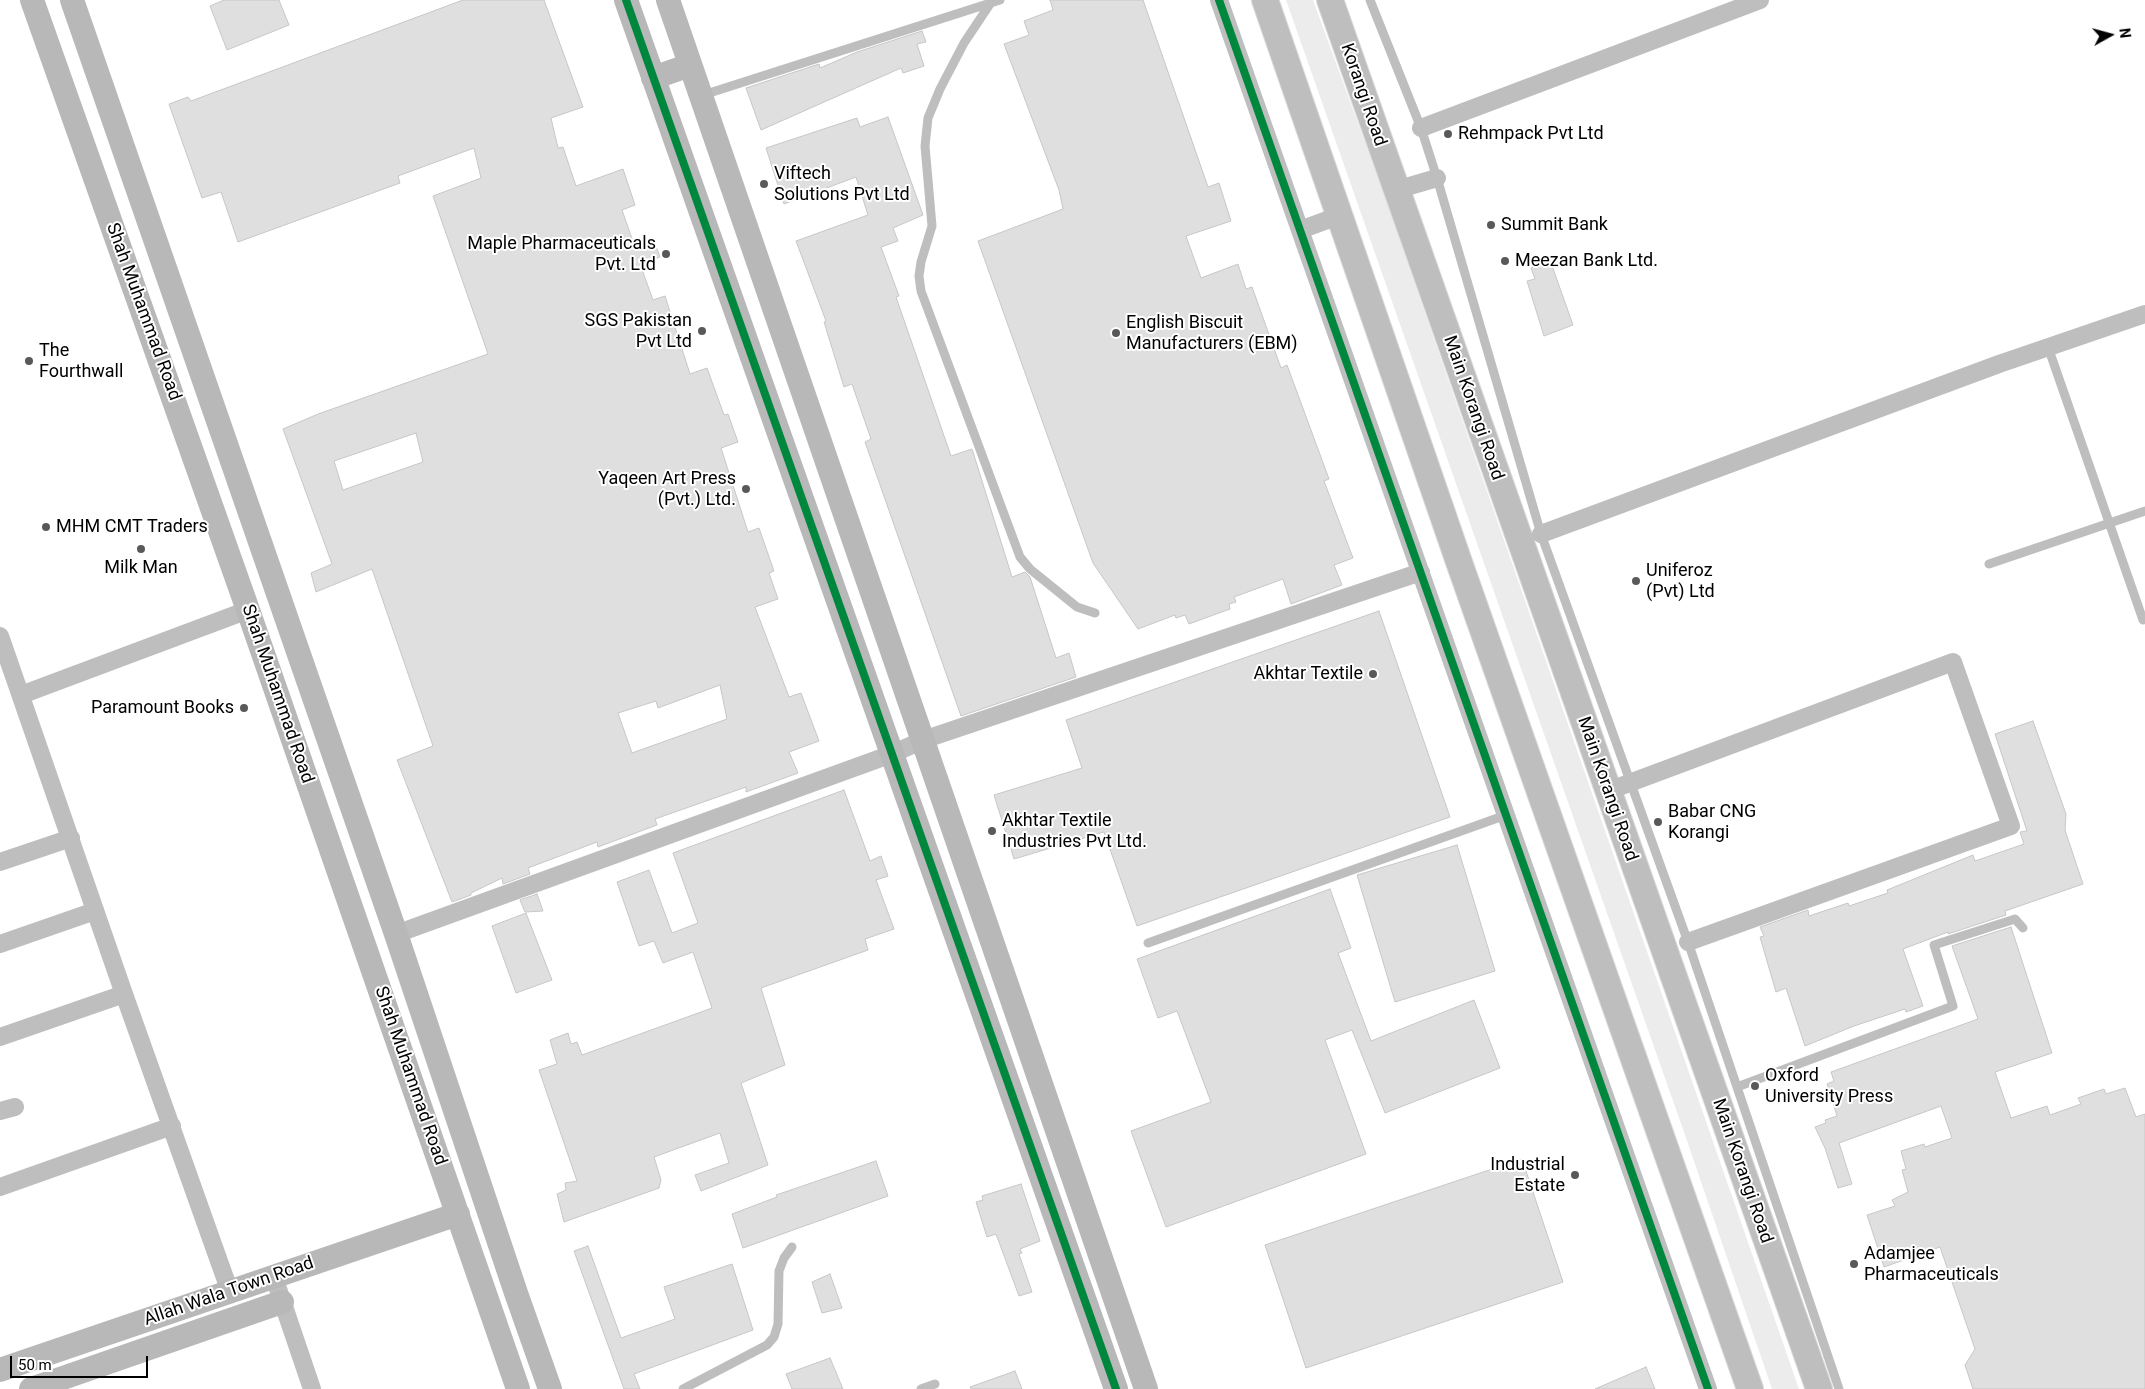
<!DOCTYPE html>
<style>
body{margin:0}
#map{position:relative;width:2145px;height:1389px;overflow:hidden;background:#fff;font-family:Roboto,sans-serif}
canvas{display:block}
.north{position:absolute;left:2085px;top:10px;width:50px;height:50px;-webkit-text-stroke:4px #fff;paint-order:stroke;rotate:83deg;font-size:14px;font-weight:700;line-height:20px;text-align:center;color:#000}
.north::after{content:'';display:block;margin:auto;width:18px;height:22px;background:#000;clip-path:polygon(50% 0,100% 100%,50% 72%,0 100%)}
.scale{position:absolute;left:10px;top:1356px;width:138px;height:22px;box-sizing:border-box;border:2px solid #000;border-top:0;padding-left:6px;font-size:15px;line-height:18px;white-space:nowrap;color:#000;-webkit-text-stroke:4px #fff;paint-order:stroke}
</style>
<div id="map">
<canvas width="2145" height="1389"></canvas>
<div class="north">N</div>
<div class="scale">50 m</div>
</div>
<script>
const ctx = document.querySelector('canvas').getContext('2d');
ctx.lineJoin = 'round';
function paint(path, color) {
  ctx.fillStyle = color;
  ctx.fill(path, 'evenodd');
}
function toPath(rows) {
  const path = new Path2D();
  for (const r of rows) {
    path.moveTo(r[0], r[1]);
    for (let i = 2; i < r.length; i += 2) path.lineTo(r[i], r[i + 1]);
  }
  return path;
}
function stroke(path, color, width, dash) {
  ctx.strokeStyle = color;
  ctx.lineWidth = width;
  ctx.lineCap = dash ? 'butt' : 'round';
  ctx.setLineDash(dash || []);
  ctx.stroke(path);
}
function label(font, color, halo, rows, align = 'center') {
  ctx.font = font + ' Roboto,sans-serif';
  ctx.lineWidth = 4;
  ctx.setLineDash([]);
  ctx.textBaseline = 'middle';
  ctx.strokeStyle = halo;
  ctx.fillStyle = color;
  for (const [text, x, y, turn = 0] of rows) {
    ctx.save();
    ctx.translate(x, y);
    ctx.rotate((+turn || 0) * Math.PI / 180);
    ctx.textAlign = isNaN(turn) ? turn : align;
    if (halo) ctx.strokeText(text, 0, 0);
    ctx.fillText(text, 0, 0);
    ctx.restore();
  }
}
const green = toPath([
 [1286,0,1313,0,1381,186,1799,1389,1772,1389,1685,1135]
]);
const building = toPath([
 [224,0,279,0,289,25,227,50,210,6,224,0],
 [463,0,544,0,583,107,551,118,558,148,563,147,576,186,623,169,635,205,622,210,636,250,655,243,660,257,640,264,653,300,665,296,690,374,707,368,724,415,728,414,738,442,721,448,748,532,759,528,774,571,769,573,778,599,755,607,789,697,801,693,819,741,789,752,798,773,746,792,746,787,655,819,657,825,598,847,597,842,528,868,530,874,503,884,502,878,471,893,471,895,452,902,397,760,433,746,372,569,316,592,311,573,332,564,283,429,318,414,488,354,433,196,481,178,474,148,398,176,400,183,238,242,221,192,202,198,169,104,188,97,191,101,463,0],
 [416,433,423,462,343,490,334,461,416,433],
 [720,685,727,719,632,753,618,713,656,701,658,708,720,685],
 [1050,0,1143,0,1208,187,1219,183,1231,221,1186,236,1201,278,1238,264,1246,289,1252,287,1281,368,1287,365,1329,479,1324,481,1353,558,1334,565,1342,585,1291,604,1283,579,1234,597,1236,602,1229,604,1230,609,1189,624,1185,615,1176,618,1175,615,1138,629,1093,563,978,241,1063,209,1059,190,1004,44,1029,35,1024,21,1053,10,1050,0],
 [922,31,926,42,917,44,924,66,903,73,901,68,761,130,746,88,819,64,820,68,857,52,922,31],
 [888,117,923,215,893,228,898,241,881,247,899,296,896,297,951,456,972,449,1012,577,1025,572,1030,577,1056,658,1069,653,1076,677,961,716,865,442,871,439,852,384,844,387,824,322,826,321,796,241,868,215,856,177,784,204,766,148,857,118,860,127,888,117],
 [1550,260,1573,325,1544,336,1527,281,1535,279,1531,268,1550,260],
 [1379,611,1450,817,1137,926,1104,832,1014,859,994,795,1082,768,1066,720,1379,611],
 [2033,721,2066,814,2065,830,2083,884,2005,911,2006,915,1948,934,1948,932,1903,949,1923,1006,1906,1012,1905,1009,1854,1026,1805,1046,1786,988,1776,992,1760,937,1764,936,1760,927,1808,910,1809,916,1848,903,1849,906,1888,893,1887,890,1973,855,1975,861,2024,844,2020,832,2027,831,1995,734,2033,721],
 [844,790,870,861,881,856,888,876,876,880,894,929,865,939,868,950,761,988,785,1065,741,1083,768,1165,701,1191,695,1175,729,1163,720,1133,654,1157,661,1180,659,1188,564,1222,557,1194,566,1190,565,1183,577,1181,539,1070,557,1064,550,1040,568,1033,571,1044,577,1042,582,1055,712,1008,693,952,663,963,654,941,639,946,617,882,649,870,672,933,698,923,673,853,844,790],
 [1457,845,1495,971,1395,1002,1357,875,1457,845],
 [1330,889,1351,948,1338,953,1371,1041,1474,1000,1500,1068,1385,1113,1352,1030,1325,1040,1366,1154,1166,1227,1131,1131,1211,1102,1177,1011,1158,1018,1137,959,1330,889],
 [537,894,543,911,525,912,520,900,537,894],
 [526,913,552,980,516,993,492,926,526,913],
 [2011,927,2052,1053,1995,1072,2011,1118,2047,1106,2050,1115,2081,1104,2078,1098,2104,1089,2106,1094,2125,1088,2136,1117,2145,1114,2145,1389,1973,1389,1965,1365,1975,1349,1940,1247,1884,1267,1867,1215,1895,1206,1892,1200,1908,1192,1902,1170,1906,1169,1901,1151,1924,1144,1925,1147,1952,1138,1941,1106,1839,1143,1852,1184,1838,1188,1825,1148,1815,1127,1826,1123,1825,1120,1837,1116,1827,1084,1834,1081,1831,1072,1978,1019,1952,946,2011,927],
 [1522,1159,1563,1282,1306,1368,1265,1245,1522,1159],
 [876,1161,888,1196,743,1248,732,1214,777,1197,776,1195,876,1161],
 [1021,1184,1040,1241,1020,1249,1022,1253,1019,1254,1032,1292,1019,1296,996,1234,987,1237,976,1202,983,1200,982,1196,1021,1184],
 [588,1246,621,1338,675,1319,664,1287,732,1264,753,1330,634,1374,640,1389,624,1389,574,1251,588,1246],
 [830,1274,842,1308,822,1313,812,1282,830,1274],
 [830,1358,843,1389,792,1389,786,1374,830,1358],
 [1646,1367,1655,1389,1595,1389,1646,1367],
 [1015,1371,1022,1389,971,1389,970,1387,1015,1371]
]);
const lane = toPath([
 [1370,0,1421,128,1437,178,1541,534,1688,942,1839,1389],
 [990,4,964,43,940,89,928,118,925,146,932,226,921,262,919,276,921,291,1020,557,1030,569,1077,607,1095,613],
 [703,95,1000,0],
 [2048,347,2143,620],
 [1989,564,2145,511],
 [1148,943,1506,815],
 [1737,1087,1953,1006,1934,945,2015,919,2023,928],
 [683,1389,767,1345,774,1337,778,1324,779,1271,784,1258,792,1247],
 [921,1389,935,1384]
]);
const street = toPath([
 [1219,0,1708,1389],
 [1421,128,1760,0],
 [1396,190,1437,178],
 [1300,230,1341,215],
 [1541,534,1999,364,2145,314],
 [0,636,124,994,230,1292],
 [21,695,248,610],
 [1608,791,1953,662,2011,826,1688,942],
 [0,862,71,838],
 [396,934,892,754,923,740,1421,572],
 [0,944,95,911],
 [0,1037,124,994],
 [0,1111,15,1107],
 [0,1187,172,1126],
 [274,1277,312,1389]
]);
const secondary = toPath([
 [32,0,248,610,518,1389],
 [72,0,396,934,516,1293,550,1389],
 [626,0,1116,1389],
 [668,0,1146,1389],
 [653,78,690,65],
 [0,1370,458,1214],
 [31,1389,282,1302]
]);
const primary = toPath([
 [1265,0,1459,562,1750,1389],
 [1330,0,1819,1389]
]);
const cycleway = toPath([
 [626,0,1116,1389],
 [1219,0,1708,1389]
]);
const markers = [
 [1448,134,5,"#595959"],
 [764,184,5,"#595959"],
 [1491,225,5,"#595959"],
 [666,254,5,"#595959"],
 [1505,261,5,"#595959"],
 [702,331,5,"#595959"],
 [1116,333,5,"#595959"],
 [29,361,5,"#595959"],
 [746,489,5,"#595959"],
 [46,527,5,"#595959"],
 [141,549,5,"#595959"],
 [1636,581,5,"#595959"],
 [1373,674,5,"#595959"],
 [244,708,5,"#595959"],
 [1658,822,5,"#595959"],
 [992,831,5,"#595959"],
 [1755,1086,5,"#595959"],
 [1575,1175,5,"#595959"],
 [1854,1264,5,"#595959"]
];
const streetNames = [
 ["Korangi Road",1363,95,71],
 ["Shah Muhammad Road",143,312,70],
 ["Main Korangi Road",1473,408,71],
 ["Shah Muhammad Road",277,694,71],
 ["Main Korangi Road",1607,789,71],
 ["Shah Muhammad Road",410,1076,71],
 ["Main Korangi Road",1742,1171,71],
 ["Allah Wala Town Road",229,1292,-19]
];
const poiNames = [
 ["Rehmpack Pvt Ltd",1458,134],
 ["Viftech",774,174],
 ["Solutions Pvt Ltd",774,195],
 ["Summit Bank",1501,225],
 ["Maple Pharmaceuticals",656,244,"right"],
 ["Pvt. Ltd",656,265,"right"],
 ["Meezan Bank Ltd.",1515,261],
 ["SGS Pakistan",692,321,"right"],
 ["Pvt Ltd",692,342,"right"],
 ["English Biscuit",1126,323],
 ["Manufacturers (EBM)",1126,344],
 ["The",39,351],
 ["Fourthwall",39,372],
 ["Yaqeen Art Press",736,479,"right"],
 ["(Pvt.) Ltd.",736,500,"right"],
 ["MHM CMT Traders",56,527],
 ["Milk Man",141,568,"center"],
 ["Uniferoz",1646,571],
 ["(Pvt) Ltd",1646,592],
 ["Akhtar Textile",1363,674,"right"],
 ["Paramount Books",234,708,"right"],
 ["Babar CNG",1668,812],
 ["Korangi",1668,833],
 ["Akhtar Textile",1002,821],
 ["Industries Pvt Ltd.",1002,842],
 ["Oxford",1765,1076],
 ["University Press",1765,1097],
 ["Industrial",1565,1165,"right"],
 ["Estate",1565,1186,"right"],
 ["Adamjee",1864,1254],
 ["Pharmaceuticals",1864,1275]
];
paint(green, '#ececec');
paint(building, '#dfdfdf');
stroke(building, '#c7c7c7', 1);
stroke(primary, '#dbdbdb', 28);
stroke(lane, '#bebebe', 9);
stroke(street, '#bebebe', 18);
stroke(secondary, '#b8b8b8', 24);
stroke(primary, '#bebebe', 26);
stroke(cycleway, '#00873e', 8);
for (const [x, y, r, color] of markers) {
  const dot = new Path2D();
  dot.arc(x, y, r, 0, 2 * Math.PI);
  ctx.fillStyle = color;
  ctx.fill(dot);
  stroke(dot, '#fff', 2);
}
label('18px', '#000', '#fff', streetNames);
label('18px', '#000', '#fff', poiNames, 'left');
</script>
